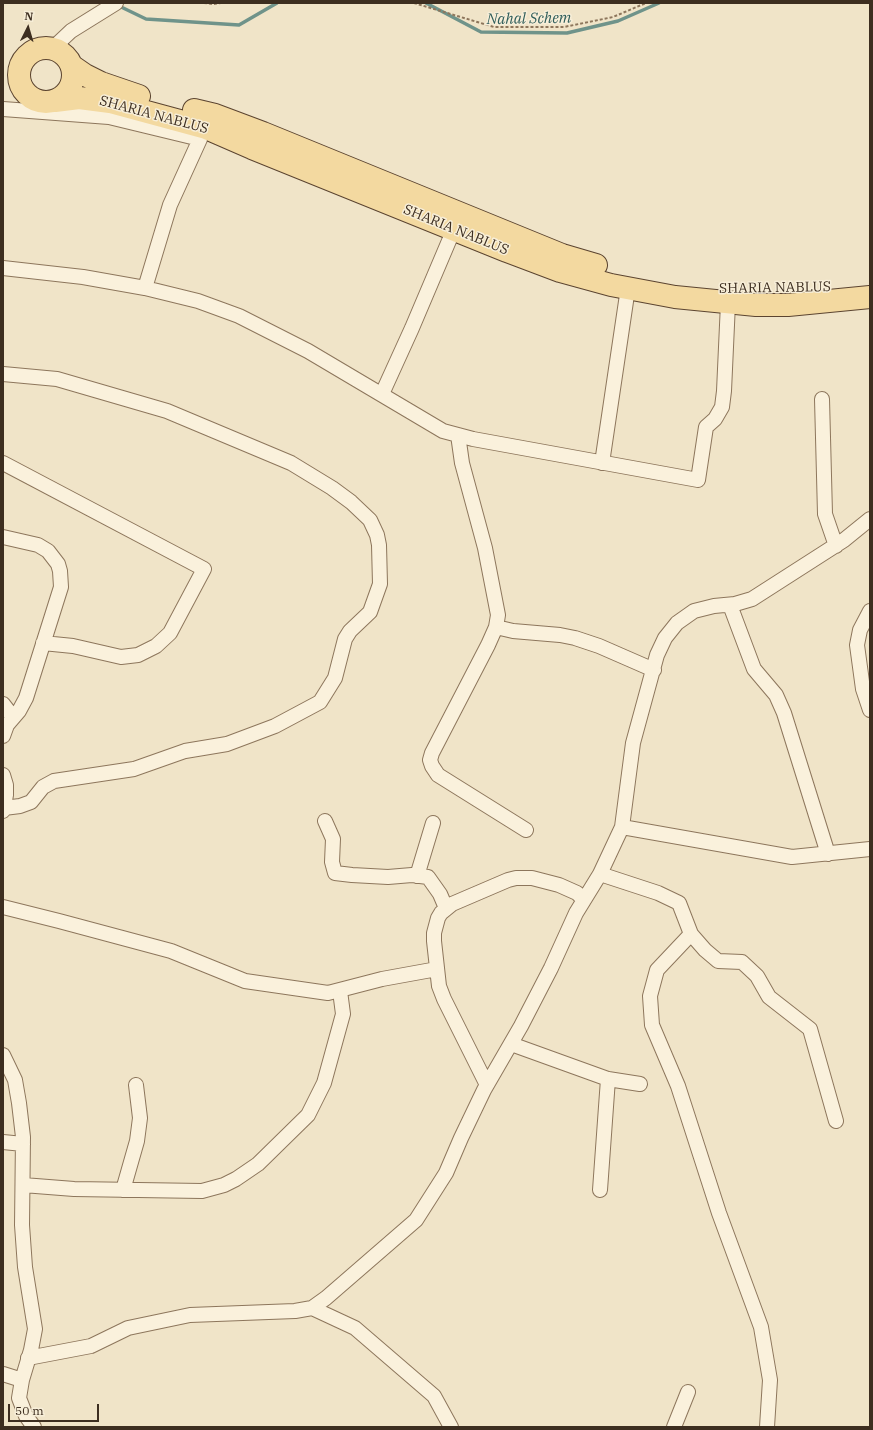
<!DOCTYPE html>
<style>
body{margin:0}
#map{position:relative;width:873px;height:1430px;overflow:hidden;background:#f0e4c8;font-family:"IBM Plex Serif",serif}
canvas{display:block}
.frame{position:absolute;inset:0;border:4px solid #3d2e20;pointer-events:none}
.north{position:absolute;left:8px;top:8px;width:40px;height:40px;-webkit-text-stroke:3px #f7eed8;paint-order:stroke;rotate:5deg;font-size:11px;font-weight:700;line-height:16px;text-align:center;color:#3d2e20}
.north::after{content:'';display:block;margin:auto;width:14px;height:18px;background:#3d2e20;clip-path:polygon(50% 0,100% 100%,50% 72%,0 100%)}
.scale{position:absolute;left:8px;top:1404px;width:91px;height:18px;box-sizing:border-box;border:2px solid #3d2e20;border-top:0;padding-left:5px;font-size:12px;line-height:14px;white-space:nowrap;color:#3d2e20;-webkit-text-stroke:3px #f7eed8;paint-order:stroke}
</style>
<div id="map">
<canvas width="873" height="1430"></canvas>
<div class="frame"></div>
<div class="north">N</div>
<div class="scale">50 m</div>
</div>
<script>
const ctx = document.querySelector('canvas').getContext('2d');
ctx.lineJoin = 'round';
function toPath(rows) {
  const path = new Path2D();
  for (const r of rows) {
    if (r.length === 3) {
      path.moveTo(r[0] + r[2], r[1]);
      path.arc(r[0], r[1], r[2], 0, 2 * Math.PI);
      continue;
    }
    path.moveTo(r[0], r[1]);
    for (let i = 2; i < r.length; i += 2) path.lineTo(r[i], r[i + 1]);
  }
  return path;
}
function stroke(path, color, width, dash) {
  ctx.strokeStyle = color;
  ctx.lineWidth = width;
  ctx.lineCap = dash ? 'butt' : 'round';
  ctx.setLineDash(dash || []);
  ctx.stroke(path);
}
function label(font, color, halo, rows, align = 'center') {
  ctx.font = font + ' "IBM Plex Serif",serif';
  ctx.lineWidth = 3;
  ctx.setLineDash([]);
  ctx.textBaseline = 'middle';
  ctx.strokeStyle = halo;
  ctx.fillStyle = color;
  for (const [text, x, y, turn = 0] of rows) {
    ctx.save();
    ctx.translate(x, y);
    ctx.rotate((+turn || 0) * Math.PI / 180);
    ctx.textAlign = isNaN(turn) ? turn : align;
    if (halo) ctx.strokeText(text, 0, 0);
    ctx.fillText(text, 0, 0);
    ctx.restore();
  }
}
const stream = toPath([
 [426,3,481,32,567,33,618,21,659,3],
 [117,5,146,19,239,25,277,3]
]);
const path = toPath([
 [204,3,213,4,221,3],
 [414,3,494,27,564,27,613,17,646,3]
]);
const minor = toPath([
 [53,48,71,31,116,3],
 [3,109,109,117,200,139,170,205,145,288],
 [3,268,83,277,145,288,198,301,239,316,308,351,443,431,473,439,698,480,706,427,715,419,722,407,724,391,728,303],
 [3,374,57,379,167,411,291,463,332,488,351,502,370,520,377,535,379,545,380,584,370,612,350,631,345,639,335,678,320,702,275,726,227,744,185,751,134,769,54,781,43,787,31,802,20,806,4,808],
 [382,394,412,328,454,229],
 [822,399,825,514,836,546],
 [458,435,462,463,485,548,498,615,496,627,488,645,432,753,430,760,432,766,438,775,526,830],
 [3,463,204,569,170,633,156,646,138,655,121,657,73,646,43,643],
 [602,463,628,288],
 [3,537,38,545,48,551,58,564,60,571,61,587,26,698,19,711,7,725,3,736],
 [730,605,754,669,776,695,784,713,828,854],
 [870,611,860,630,857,645,863,689,870,710],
 [496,627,513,631,560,635,575,638,599,646,654,670],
 [3,704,13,717],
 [3,775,6,785,6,795,3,811],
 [325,821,333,839,332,862,335,873,352,875,388,877,412,875,428,877,440,894,446,908],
 [622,827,792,857,870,849],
 [600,874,658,893,679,903,691,934,705,950,718,961,742,962,757,976,769,997,810,1029,836,1121],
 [417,876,433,823],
 [3,907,59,921,171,951,245,981,328,993,382,979,437,969],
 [691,934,657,970,650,996,652,1025,678,1086,719,1213,761,1327,770,1380,767,1427],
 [511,1044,608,1079,640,1084],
 [3,1055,15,1080,19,1103,23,1137,22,1225,25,1267,35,1329,31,1350,22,1380,19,1398,26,1416,34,1427],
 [487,1085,444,999,439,986,434,941,434,933,438,918,441,913,452,904,508,880,516,878,532,878,559,885,577,893,584,900],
 [3,1142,23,1144],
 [23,1185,74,1189,202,1191,224,1185,236,1179,258,1164,308,1115,324,1083,343,1014,340,991],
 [123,1190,137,1141,140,1118,136,1085],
 [600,1190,608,1079],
 [312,1308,355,1328,434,1396,451,1427],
 [28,1358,91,1346,128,1328,190,1315,295,1311,312,1308,326,1298,416,1220,446,1173,461,1138,484,1090,521,1026,551,968,576,913,600,874,622,827,633,743,657,655,665,638,677,623,694,611,714,606,735,604,752,599,844,540,870,519],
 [3,1374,22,1380],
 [674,1427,688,1392]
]);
const primary = toPath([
 [46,75,27],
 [72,66,85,75,101,83,139,96],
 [55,101,79,98,110,102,206,128,252,148,507,251,560,271,611,285,675,297,756,305,788,305,870,297],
 [194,110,215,115,263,133,562,255,596,265]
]);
const streetNames = [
 ["SHARIA NABLUS",154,115,15],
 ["SHARIA NABLUS",456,230,22],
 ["SHARIA NABLUS",775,288,-1]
];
const waterNames = [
 ["Nahal Schem",529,19,-1]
];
stroke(stream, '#6f938a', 3.5);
stroke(minor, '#8d765c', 16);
stroke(primary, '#5b4430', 24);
stroke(path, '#8d765c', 2, [3, 2]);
stroke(minor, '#faf1dc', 14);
stroke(primary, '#f3d9a0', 22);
label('14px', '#3d2e20', '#f7eed8', streetNames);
label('italic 15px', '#2f5d5a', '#f7eed8', waterNames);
</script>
